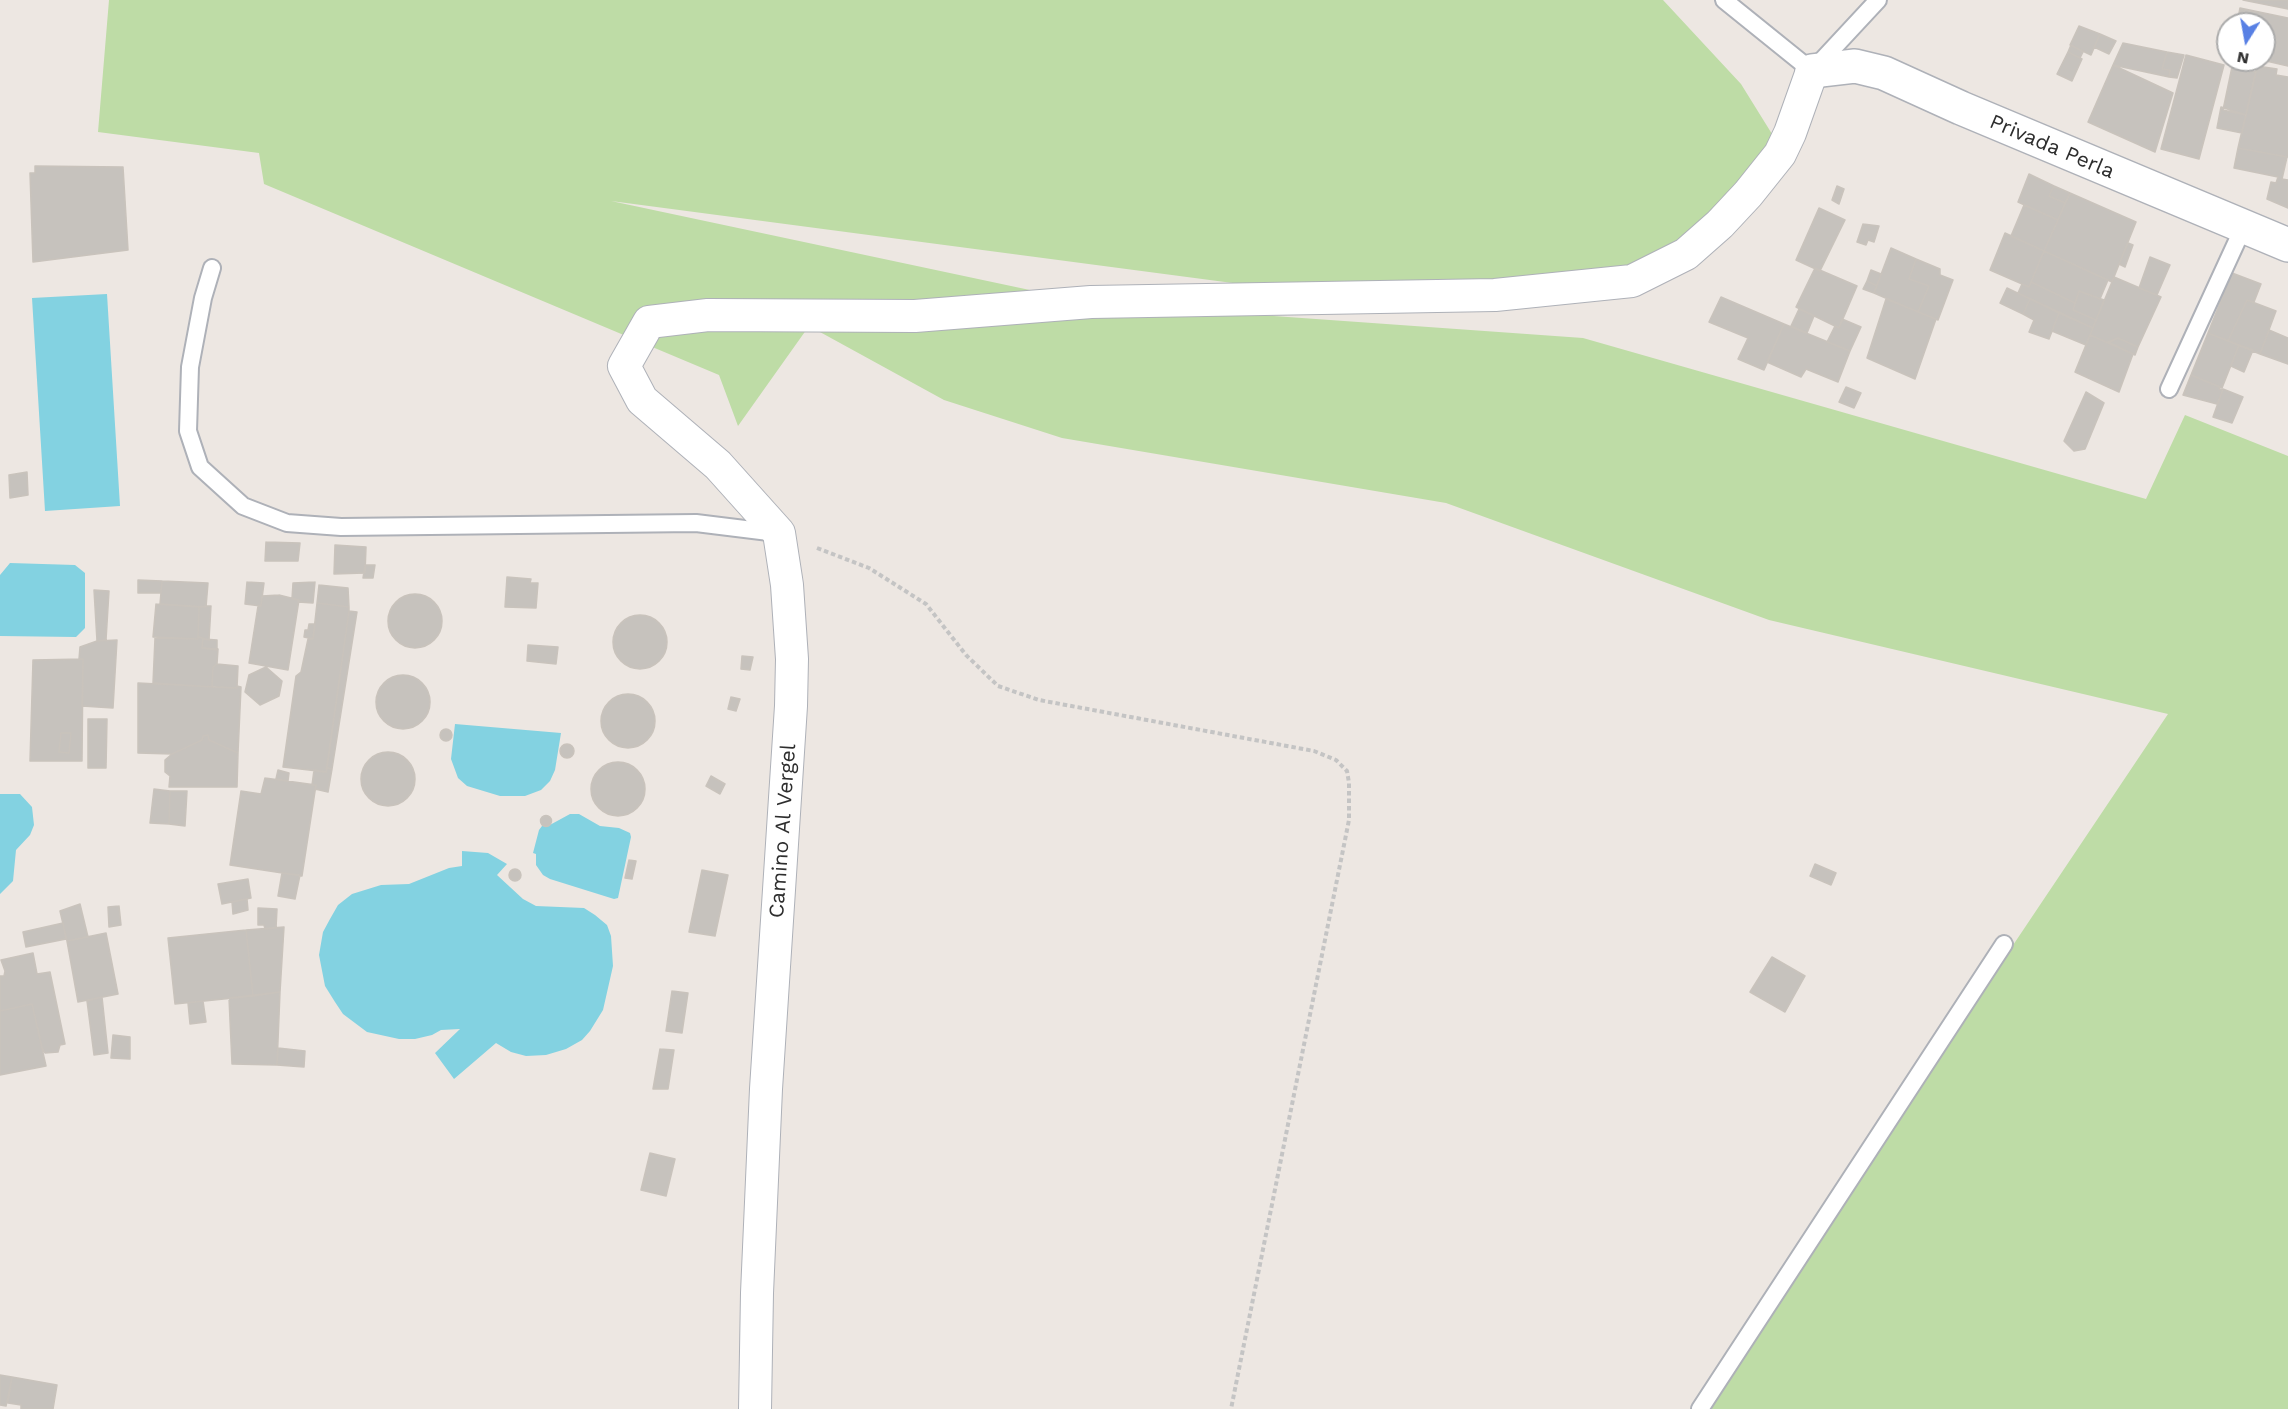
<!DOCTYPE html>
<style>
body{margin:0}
#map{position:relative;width:2288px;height:1409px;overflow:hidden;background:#ede7e2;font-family:"Work Sans",sans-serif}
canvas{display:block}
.north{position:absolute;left:2216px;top:12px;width:60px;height:60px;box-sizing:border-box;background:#fff;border:2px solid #ababab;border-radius:50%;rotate:191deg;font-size:16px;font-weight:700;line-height:24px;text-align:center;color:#2e2e2e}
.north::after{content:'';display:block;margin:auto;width:21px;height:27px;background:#5880e4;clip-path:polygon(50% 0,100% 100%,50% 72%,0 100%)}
</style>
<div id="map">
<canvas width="2288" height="1409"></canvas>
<div class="north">N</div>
</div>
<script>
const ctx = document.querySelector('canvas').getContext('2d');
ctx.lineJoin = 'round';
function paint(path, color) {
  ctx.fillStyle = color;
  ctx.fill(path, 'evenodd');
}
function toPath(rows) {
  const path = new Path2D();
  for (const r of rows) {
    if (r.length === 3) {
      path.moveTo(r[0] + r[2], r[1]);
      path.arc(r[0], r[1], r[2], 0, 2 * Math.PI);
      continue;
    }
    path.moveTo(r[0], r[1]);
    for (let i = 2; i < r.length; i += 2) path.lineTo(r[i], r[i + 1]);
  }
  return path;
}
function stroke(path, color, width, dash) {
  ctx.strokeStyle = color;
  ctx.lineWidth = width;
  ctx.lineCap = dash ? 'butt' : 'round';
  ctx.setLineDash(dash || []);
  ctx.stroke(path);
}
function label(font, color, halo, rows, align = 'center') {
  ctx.font = font + ' "Work Sans",sans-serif';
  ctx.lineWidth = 6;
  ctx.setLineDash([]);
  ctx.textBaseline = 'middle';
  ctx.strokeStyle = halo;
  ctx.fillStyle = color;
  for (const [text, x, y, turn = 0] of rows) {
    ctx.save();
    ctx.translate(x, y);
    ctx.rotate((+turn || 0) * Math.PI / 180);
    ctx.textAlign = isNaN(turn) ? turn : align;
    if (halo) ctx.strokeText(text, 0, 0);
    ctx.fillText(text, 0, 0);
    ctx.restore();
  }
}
const green = toPath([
 [109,0,1663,0,1741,84,1777,142,1743,191,1629,278,1369,301,611,201,1091,303,1583,338,2146,499,2185,415,2288,456,2288,1409,1702,1409,2168,714,1769,620,1446,503,1062,438,944,400,809,326,738,426,719,375,264,184,259,153,98,132]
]);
const water = toPath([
 [107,294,120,506,45,511,32,298],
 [10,563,75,565,85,573,85,628,76,637,0,636,0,575],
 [455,724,561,733,555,770,550,781,541,790,525,796,500,796,467,786,458,778,451,759],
 [0,794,20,794,32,807,34,825,30,835,16,850,13,881,0,894],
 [570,814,579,814,600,826,619,828,630,833,631,837,618,898,614,899,550,879,543,875,536,865,536,854,533,853,539,830,542,826,548,826],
 [462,851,488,853,507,864,497,875,523,899,536,906,584,908,595,915,607,925,611,936,613,966,603,1010,590,1031,582,1040,566,1049,546,1055,526,1056,511,1052,496,1043,454,1079,435,1053,460,1029,441,1030,432,1035,415,1039,399,1039,367,1032,343,1014,335,1002,325,986,319,955,323,932,330,919,338,905,352,894,381,885,409,884,449,868,462,866]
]);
const building = toPath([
 [2243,0,2288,0,2288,9,2243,0],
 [2240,8,2288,18,2288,66,2262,60,2264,60,2264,24,2237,24,2240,8],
 [2079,26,2100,34,2091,55,2070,45,2079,26],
 [2100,34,2116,41,2109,54,2094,47,2100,34],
 [2123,43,2167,52,2162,69,2170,70,2169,77,2113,65,2123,43],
 [2071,45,2083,52,2080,58,2068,52,2071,45],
 [2068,52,2082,59,2072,81,2057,74,2068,52],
 [2167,52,2184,55,2177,78,2169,77,2170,70,2162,69,2167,52],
 [2186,55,2224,65,2199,159,2161,149,2186,55],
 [2113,65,2173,93,2155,152,2088,122,2113,65],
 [2257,66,2277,69,2276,75,2288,77,2288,157,2238,148,2257,66],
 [2232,67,2256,72,2246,115,2223,110,2232,67],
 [2221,107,2246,115,2242,133,2217,128,2221,107],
 [2238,148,2287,157,2282,179,2288,180,2288,208,2267,199,2271,182,2276,183,2278,177,2234,168,2238,148],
 [35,166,123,167,128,250,33,262,30,173,35,173,35,166],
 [2029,174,2054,186,2049,196,2065,203,2058,220,2018,202,2029,174],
 [1837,186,1844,189,1839,204,1832,200,1837,186],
 [2054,186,2070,193,2065,203,2049,196,2054,186],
 [2070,193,2136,222,2112,282,2044,251,2070,193],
 [2024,205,2058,220,2044,251,2011,236,2024,205],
 [1819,208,1845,220,1820,271,1796,260,1819,208],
 [1863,224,1879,226,1874,242,1868,240,1866,245,1857,242,1863,224],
 [2005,233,2044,251,2029,287,1990,270,2005,233],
 [2128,243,2133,245,2125,267,2119,264,2128,243],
 [1891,248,1916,259,1909,279,1929,286,1918,312,1874,293,1891,248],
 [2044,251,2108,280,2100,299,2079,291,2075,303,2031,282,2044,251],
 [2150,257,2170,265,2157,295,2139,288,2150,257],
 [1916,259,1940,269,1940,275,1953,280,1938,320,1918,312,1929,286,1909,279,1916,259],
 [1815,268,1857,286,1839,328,1796,307,1815,268],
 [1871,270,1881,274,1877,286,1867,281,1871,270],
 [2232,273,2261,284,2254,302,2247,300,2228,341,2208,333,2232,273],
 [2114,277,2161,297,2138,347,2118,338,2108,343,2090,335,2114,277],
 [1867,281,1877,286,1874,293,1863,289,1867,281],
 [2031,282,2075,303,2073,310,2096,320,2093,328,2018,293,2022,284,2029,287,2031,282],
 [2007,288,2030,299,2023,314,2000,303,2007,288],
 [2079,291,2104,300,2096,320,2073,310,2079,291],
 [1721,297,1784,324,1764,370,1738,359,1748,338,1709,322,1721,297],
 [1886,299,1936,319,1915,379,1867,358,1886,299],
 [2030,299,2059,313,2049,339,2029,332,2034,320,2023,314,2030,299],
 [2247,300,2276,311,2260,354,2228,341,2247,300],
 [1799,309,1814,316,1807,333,1791,326,1799,309],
 [2059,313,2093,328,2086,345,2052,331,2059,313],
 [1842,319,1861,327,1850,351,1827,342,1835,326,1839,328,1842,319],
 [1784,324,1850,351,1838,382,1806,369,1801,377,1767,362,1784,324],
 [2269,330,2288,338,2288,364,2260,354,2269,330],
 [2208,333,2239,345,2222,388,2191,375,2208,333],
 [2090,335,2133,354,2119,392,2075,372,2090,335],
 [2118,338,2138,347,2135,355,2108,342,2118,338],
 [2239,345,2253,350,2244,372,2231,366,2239,345],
 [2191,375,2220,387,2219,389,2223,390,2217,404,2183,395,2191,375],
 [1846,387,1861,393,1854,408,1839,402,1846,387],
 [2223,389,2243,397,2232,423,2213,417,2223,389],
 [2086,392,2104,403,2085,449,2074,451,2064,441,2086,392],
 [27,472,28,495,10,498,9,475,27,472],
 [266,542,300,543,298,561,265,561,266,542],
 [335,545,366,547,365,573,334,574,335,545],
 [365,565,375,565,373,578,363,578,365,565],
 [507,577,531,579,530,583,538,583,536,608,505,607,507,577],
 [138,580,162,581,161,593,138,593,138,580],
 [162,581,208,583,206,607,160,604,162,581],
 [247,582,264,583,261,606,245,604,247,582],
 [315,582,313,603,298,602,299,600,292,599,293,583,315,582],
 [319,585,348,588,349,607,317,603,319,585],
 [94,590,109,591,106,640,97,641,94,590],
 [415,621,27],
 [279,595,299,600,288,670,249,663,258,606,261,606,262,596,279,595],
 [317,603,349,607,349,611,326,772,283,767,296,676,301,672,308,639,313,639,317,603],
 [156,604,199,607,198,639,153,637,156,604],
 [207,606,211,606,209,640,198,637,199,607,207,606],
 [349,611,357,612,332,769,327,768,349,611],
 [640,642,27],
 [309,624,315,624,313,639,304,637,305,630,308,630,309,624],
 [198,637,203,638,202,648,218,649,217,664,213,667,212,687,153,683,155,638,198,639,198,637],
 [203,639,217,640,217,650,202,648,203,639],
 [117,640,113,708,82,706,83,659,79,659,80,647,97,641,117,640],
 [528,645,558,647,556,664,527,661,528,645],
 [742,656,753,657,750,670,741,669,742,656],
 [83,659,82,761,30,761,33,660,83,659],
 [61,733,71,733,69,753,59,752,61,733],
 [217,664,238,666,237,688,212,687,213,667,217,664],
 [266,667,282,681,279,696,260,705,245,692,249,675,266,667],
 [403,702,27],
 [138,683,237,688,237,686,241,687,238,753,209,740,208,735,203,736,202,740,172,754,138,753,138,683],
 [628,721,27],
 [731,697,740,699,736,711,728,709,731,697],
 [88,719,107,719,106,768,88,768,88,719],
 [446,735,6],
 [61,733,71,733,69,753,59,752,61,733],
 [208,735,209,740,238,753,237,787,169,787,170,776,165,772,165,760,172,754,202,740,203,736,208,735],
 [567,751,7],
 [388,779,27],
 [618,789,27],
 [327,768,332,769,328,792,315,789,316,785,312,785,314,770,326,772,327,768],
 [278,770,289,773,288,781,276,779,278,770],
 [711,776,725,784,720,794,706,786,711,776],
 [265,778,316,785,302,876,230,865,241,791,261,794,265,778],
 [154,789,170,791,169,824,150,823,154,789],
 [170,791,187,791,185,826,169,824,170,791],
 [546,821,5.5],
 [629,860,636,861,632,879,625,878,629,860],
 [1815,864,1836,873,1831,885,1810,876,1815,864],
 [515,875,6],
 [702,870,728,875,715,936,689,932,702,870],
 [282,873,300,875,295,899,278,896,282,873],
 [248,879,251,898,222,904,218,884,248,879],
 [247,899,248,910,233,914,232,902,247,899],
 [80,904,88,937,67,941,60,911,80,904],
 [119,906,121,925,109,927,108,907,119,906],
 [258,908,277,909,276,928,265,929,264,925,258,925,258,908],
 [63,923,66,939,26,947,23,932,63,923],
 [284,927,280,992,253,996,246,930,284,927],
 [246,930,253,996,175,1004,168,938,246,930],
 [106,933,118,994,78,1002,67,941,106,933],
 [33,953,37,974,50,972,65,1044,60,1045,58,1052,45,1053,42,1047,32,1004,0,1011,0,976,4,976,5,971,1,960,33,953],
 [1772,957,1805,976,1785,1012,1750,992,1772,957],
 [672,991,688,993,682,1033,666,1031,672,991],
 [280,992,277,1065,232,1064,229,998,280,992],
 [102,997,108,1053,94,1055,87,1001,102,997],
 [203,1001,206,1022,190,1024,188,1003,203,1001],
 [32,1004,46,1066,0,1075,0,1011,32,1004],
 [113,1035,130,1037,130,1059,111,1058,113,1035],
 [278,1048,305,1051,304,1067,277,1065,278,1048],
 [660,1049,674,1050,668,1089,653,1089,660,1049],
 [650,1153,675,1159,666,1196,641,1190,650,1153],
 [0,1375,12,1377,6,1406,0,1405,0,1375],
 [12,1377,57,1385,53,1409,21,1409,21,1405,8,1403,12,1377]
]);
const path = toPath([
 [817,548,869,568,926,604,966,655,998,686,1039,700,1314,751,1336,760,1347,771,1349,783,1349,820,1231,1409]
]);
const service = toPath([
 [1724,0,1812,71,1878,0],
 [212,268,203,298,190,367,188,431,200,467,243,506,287,523,341,527,696,523,777,533],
 [2169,389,2243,228],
 [1700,1409,2004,944]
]);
const minor = toPath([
 [755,1409,757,1293,766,1089,791,706,792,659,787,585,779,533,718,465,642,400,624,366,649,322,708,315,915,316,1091,302,1495,295,1632,281,1686,254,1720,224,1748,194,1780,154,1790,133,1812,71]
]);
const tertiary = toPath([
 [1812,71,1855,66,1884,73,1961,108,2288,245]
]);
const streetNames = [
 ["Privada Perla",2052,147,23],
 ["Camino Al Vergel",783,831,-86]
];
paint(green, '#bedca6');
paint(water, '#83d2e1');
paint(building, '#c6c2bd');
stroke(building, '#c9c3bc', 1.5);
stroke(service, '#aeb1b8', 20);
stroke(minor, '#aeb1b8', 34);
stroke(tertiary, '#aeb1b8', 36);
stroke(path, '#c4c4c4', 4, [4.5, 3]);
stroke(service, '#fff', 16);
stroke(minor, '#fff', 32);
stroke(tertiary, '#fff', 33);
label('21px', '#2e2e2e', '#fff', streetNames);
</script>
